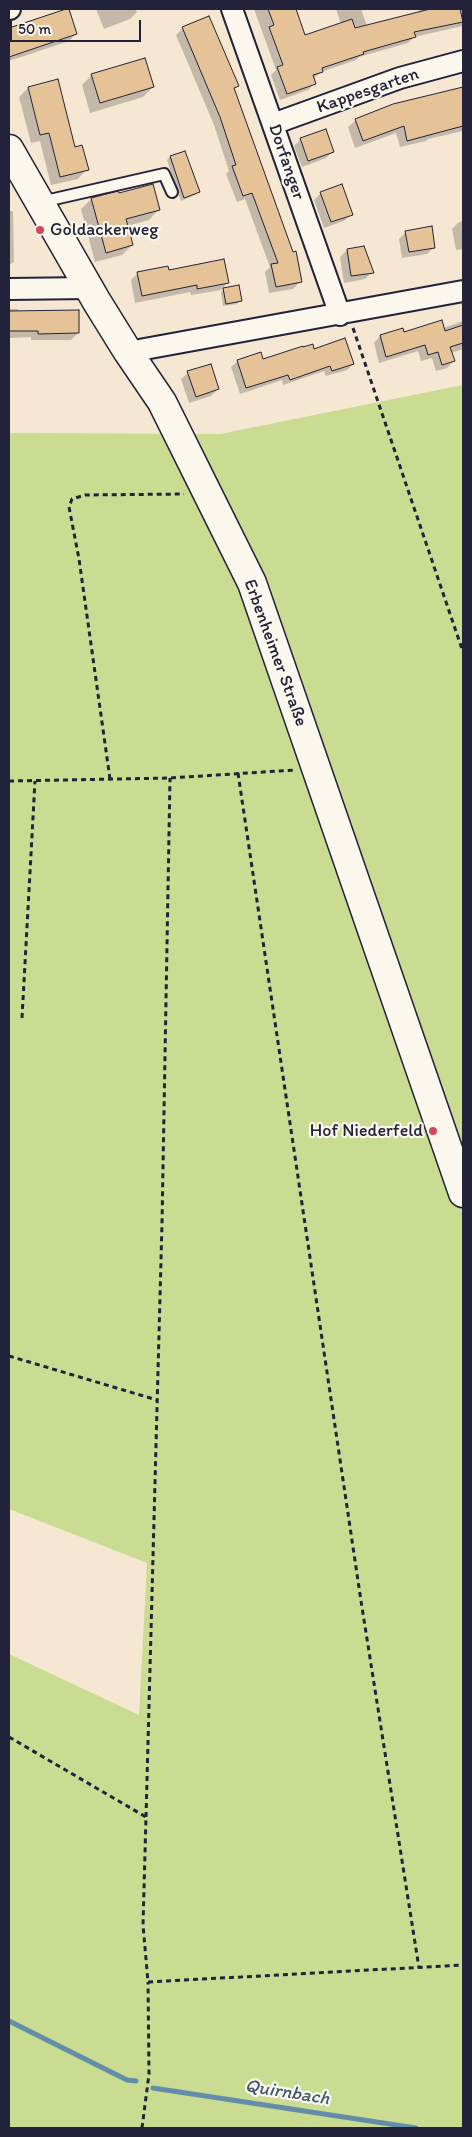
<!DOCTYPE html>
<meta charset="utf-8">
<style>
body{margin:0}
#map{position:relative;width:472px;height:2137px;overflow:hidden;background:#f5e7d2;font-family:Itim,sans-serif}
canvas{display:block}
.frame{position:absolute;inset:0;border:10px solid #22223b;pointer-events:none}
.scale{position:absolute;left:10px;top:20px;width:131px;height:22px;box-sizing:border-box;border:2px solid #22223b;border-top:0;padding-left:6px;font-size:15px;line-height:18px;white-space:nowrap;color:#22223b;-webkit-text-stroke:4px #fbf7ec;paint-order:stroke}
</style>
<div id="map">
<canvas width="472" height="2137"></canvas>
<div class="frame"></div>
<div class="scale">50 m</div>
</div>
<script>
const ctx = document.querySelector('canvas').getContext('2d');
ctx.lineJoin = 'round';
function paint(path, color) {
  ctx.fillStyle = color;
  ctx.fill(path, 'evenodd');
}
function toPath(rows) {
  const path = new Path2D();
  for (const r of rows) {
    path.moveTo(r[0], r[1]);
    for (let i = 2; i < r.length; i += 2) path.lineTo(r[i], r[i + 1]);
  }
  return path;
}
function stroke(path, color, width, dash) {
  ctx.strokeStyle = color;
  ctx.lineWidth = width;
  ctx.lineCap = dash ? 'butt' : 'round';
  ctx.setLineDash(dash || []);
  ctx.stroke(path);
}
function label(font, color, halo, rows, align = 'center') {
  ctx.font = font + ' Itim,sans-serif';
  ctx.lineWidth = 4.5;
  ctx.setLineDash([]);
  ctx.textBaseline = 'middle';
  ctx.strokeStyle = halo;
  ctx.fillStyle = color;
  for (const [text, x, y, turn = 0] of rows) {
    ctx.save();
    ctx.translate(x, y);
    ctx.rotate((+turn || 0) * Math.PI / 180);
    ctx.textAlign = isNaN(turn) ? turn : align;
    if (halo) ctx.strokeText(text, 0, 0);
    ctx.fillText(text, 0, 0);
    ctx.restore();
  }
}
const green = toPath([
 [463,385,463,2128,9,2128,9,1654,139,1715,147,1563,9,1509,9,433,220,434]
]);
const shadow = toPath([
 [68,9,76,34,69,41,9,61,9,29],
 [96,9,135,9,137,12,130,19,104,29],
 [254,9,295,9,305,37,341,24,336,9,361,9,367,26,418,13,420,9,463,9,463,26,414,37,408,43,359,57,356,60,321,72,313,79,314,84,308,90,280,100,271,75,276,70],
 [183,28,237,86,233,90,300,282,293,289,269,293,265,272,270,267,245,199,237,202,226,174,229,171,214,125,176,35],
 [92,75,153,87,143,97,90,113,82,85],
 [28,88,74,148,87,169,78,179,51,185,40,141,31,143,19,97],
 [463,89,463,131,428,139,426,141,400,147,396,133,355,148,348,127,356,120,394,106],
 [301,139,333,151,326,158,302,167,294,146],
 [170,157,199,192,195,195,181,201,167,160],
 [117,193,159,209,149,220,127,226,132,245,122,255,95,262,81,209,91,199],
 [321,193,351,214,344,221,324,228,314,200],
 [9,211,13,211,14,262,9,265],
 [463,221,463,249,456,250,452,229,459,222],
 [406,232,434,247,427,254,402,258,399,239],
 [347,250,372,272,365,279,344,283,340,257],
 [168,272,227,283,221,290,191,295,190,292,135,303,131,280,138,273],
 [224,289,240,300,237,304,223,306,221,292],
 [9,309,18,309,18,312,78,333,71,340,31,340,31,337,9,338],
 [463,321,463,349,451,353,454,361,447,368,436,371,432,358,421,361,418,351,379,363,374,343,380,336,443,328],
 [314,350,353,364,347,370,326,376,324,371,283,385,282,380,240,394,231,367,238,361,262,361],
 [188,373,218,389,211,396,189,403,181,379]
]);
const stream = toPath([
 [9,2021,127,2080,136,2081],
 [153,2088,416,2128]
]);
const building = toPath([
 [66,9,69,9,77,34,9,57,9,28,66,9],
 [268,9,296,9,305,35,352,19,355,28,430,9,460,9,463,22,414,32,416,37,363,52,364,54,322,68,323,72,313,75,316,84,287,94,277,67,283,65,269,27,274,25,268,9],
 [209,16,239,86,234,88,293,252,296,251,302,282,276,287,271,264,278,263,252,193,243,196,232,166,236,165,220,117,182,27,209,16],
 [145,58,154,87,100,103,91,74,145,58],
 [58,79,75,147,82,145,89,170,60,177,49,133,40,135,28,87,58,79],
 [463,87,463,126,407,141,404,126,363,141,355,119,393,104,463,87],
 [326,129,334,152,308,161,300,138,326,129],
 [185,151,200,192,184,198,170,156,185,151],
 [153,184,160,210,126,219,133,245,106,253,91,198,118,191,119,193,153,184],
 [342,184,353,215,331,222,320,192,342,184],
 [432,226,435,248,409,252,405,231,432,226],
 [364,246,374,273,351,276,347,249,364,246],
 [224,259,229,283,197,289,197,285,142,296,137,272,168,266,169,270,224,259],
 [239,285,242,301,226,304,223,288,239,285],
 [79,310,79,333,38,334,38,331,9,331,9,311,79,310],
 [442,320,445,331,463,325,463,343,450,347,455,361,442,365,438,352,428,355,425,345,386,357,380,335,403,328,404,332,442,320],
 [345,338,354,364,332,371,330,366,290,380,288,375,246,388,237,360,261,352,263,359,303,346,303,347,313,344,314,349,345,338],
 [211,364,219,389,196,397,187,371,211,364]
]);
const path = toPath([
 [353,328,463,652],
 [238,773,361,1601,419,1968],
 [110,779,79,559,69,507,72,499,85,495,184,494],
 [9,781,170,778,295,770],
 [22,1018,35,781],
 [9,1356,157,1400],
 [9,1737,146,1817,143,1925,148,1982,463,1965],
 [146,1817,162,1223,170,778],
 [142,2128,149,2074,148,1982]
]);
const lane = toPath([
 [41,202,164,174,172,192]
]);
const street = toPath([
 [9,9,10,9],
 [232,9,340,315],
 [273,124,400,78,463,61],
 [9,289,89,288],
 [128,352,463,291]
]);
const secondary = toPath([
 [9,149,97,302,128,352,162,402,252,583,463,1193]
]);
const markers = [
 [40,230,5,"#d1495b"],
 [433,1131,5,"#d1495b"]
];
const streetNames = [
 ["Kappesgarten",368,91,-19],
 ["Dorfanger",286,162,71],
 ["Erbenheimer Straße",275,653,70]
];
const poiNames = [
 ["Goldackerweg",50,230],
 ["Hof Niederfeld",423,1131,"right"]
];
const waterNames = [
 ["Quirnbach",287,2093,9]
];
paint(green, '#c9dc91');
paint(shadow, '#0003');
stroke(stream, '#648da9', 5);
paint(building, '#e6c297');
stroke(building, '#22223b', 1);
stroke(lane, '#22223b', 14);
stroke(street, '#22223b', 24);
stroke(secondary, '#22223b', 31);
stroke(path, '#22223b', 3, [5, 4]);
stroke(lane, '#fbf7ec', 10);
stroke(street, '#fbf7ec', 20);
stroke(secondary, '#fbf7ec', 28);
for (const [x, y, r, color] of markers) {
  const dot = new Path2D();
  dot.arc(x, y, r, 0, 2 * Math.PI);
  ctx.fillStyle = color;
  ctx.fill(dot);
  stroke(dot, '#fbf7ec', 2);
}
label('18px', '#22223b', '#fbf7ec', streetNames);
label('18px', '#22223b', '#fbf7ec', poiNames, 'left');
label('italic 19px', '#435772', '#fbf7ec', waterNames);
</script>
